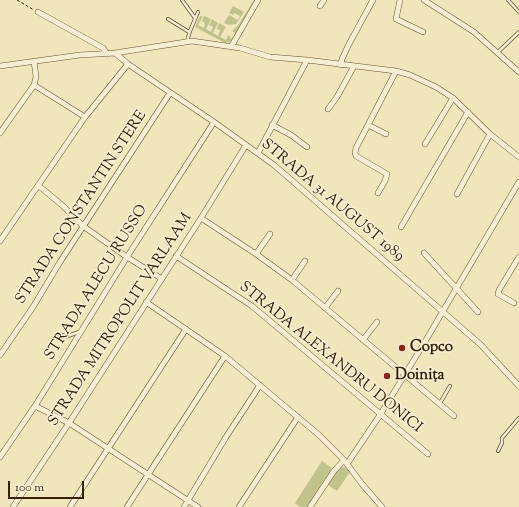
<!DOCTYPE html>
<meta charset="utf-8">
<style>
body{margin:0}
#map{position:relative;width:519px;height:507px;overflow:hidden;background:#f1e5bc;font-family:"Sorts Mill Goudy",serif}
canvas{display:block}
.scale{position:absolute;left:8px;top:481px;width:76px;height:18px;box-sizing:border-box;border:2px solid #382007;border-top:0;padding-left:5px;font-size:12px;line-height:14px;white-space:nowrap;color:#382007;-webkit-text-stroke:3px #f6eed3;paint-order:stroke}
</style>
<div id="map">
<canvas width="519" height="507"></canvas>
<div class="scale">100 m</div>
</div>
<script>
const ctx = document.querySelector('canvas').getContext('2d');
ctx.lineJoin = 'round';
function paint(path, color) {
  ctx.fillStyle = color;
  ctx.fill(path, 'evenodd');
}
function toPath(rows) {
  const path = new Path2D();
  for (const r of rows) {
    path.moveTo(r[0], r[1]);
    for (let i = 2; i < r.length; i += 2) path.lineTo(r[i], r[i + 1]);
  }
  return path;
}
function stroke(path, color, width, dash) {
  ctx.strokeStyle = color;
  ctx.lineWidth = width;
  ctx.lineCap = dash ? 'butt' : 'round';
  ctx.setLineDash(dash || []);
  ctx.stroke(path);
}
function label(font, color, halo, rows, align = 'center') {
  ctx.font = font + ' "Sorts Mill Goudy",serif';
  ctx.lineWidth = 3.5;
  ctx.setLineDash([]);
  ctx.textBaseline = 'middle';
  ctx.strokeStyle = halo;
  ctx.fillStyle = color;
  for (const [text, x, y, turn = 0] of rows) {
    ctx.save();
    ctx.translate(x, y);
    ctx.rotate((+turn || 0) * Math.PI / 180);
    ctx.textAlign = isNaN(turn) ? turn : align;
    if (halo) ctx.strokeText(text, 0, 0);
    ctx.fillText(text, 0, 0);
    ctx.restore();
  }
}
const green = toPath([
 [254,0,256,0,232,41,225,43,195,27,200,16,203,16,198,25,204,28,205,23,202,21,204,16,207,17,211,19,206,29,211,32,213,27,209,25,212,19,218,23,213,33,218,36,220,30,217,29,219,23,226,27,220,37,226,40,228,35,232,39,235,33,232,31,239,24],
 [233,6,244,12,236,24,229,25,224,23,229,15,238,20,240,16,234,13,233,15,229,13],
 [322,461,332,468,307,507,300,507,295,503],
 [343,467,348,468,350,472,337,491,328,485,339,468]
]);
const path = toPath([
 [17,0,34,10]
]);
const lane = toPath([
 [182,0,195,18],
 [508,0,519,12],
 [168,19,189,32],
 [187,41,190,31,198,12],
 [498,52,519,32],
 [63,335,65,337,79,332],
 [440,403,450,386],
 [498,451,502,443,502,438,519,418]
]);
const street = toPath([
 [400,0,396,19,423,32],
 [424,0,474,32,519,72],
 [320,6,324,0],
 [38,12,103,48,107,54],
 [231,47,258,0],
 [115,53,128,64,214,122,274,165,480,344,519,386],
 [341,65,342,59,349,44,373,0],
 [0,66,80,55,115,53,192,41,240,48,270,57,307,60,396,71,410,75,436,87,453,98,490,134,519,157],
 [34,85,85,117],
 [328,109,337,97,354,66],
 [272,125,291,135,307,147],
 [368,125,386,134],
 [0,133,34,85,36,77,34,61],
 [425,144,453,98],
 [258,153,307,60],
 [39,186,62,205,83,226,127,257,162,279],
 [378,193,385,181,387,174,356,156,355,153,356,148,396,71],
 [457,194,490,134],
 [201,218,256,254,292,280,454,416],
 [401,227,468,112],
 [0,241,85,117,128,64],
 [424,253,478,312],
 [256,254,270,234],
 [176,256,252,306,428,454],
 [292,280,305,261],
 [146,302,225,356,319,435,344,460,362,484,382,507],
 [514,303,498,294,499,290,519,257],
 [325,308,338,291],
 [363,340,377,322],
 [0,355,33,307,60,262,170,93],
 [35,406,69,423,198,507],
 [0,457,35,406,127,257,214,122],
 [347,464,380,415,423,345,519,182],
 [13,507,69,423,201,218,246,145],
 [70,507,186,329],
 [127,507,225,356],
 [184,507,226,437,260,385],
 [239,507,298,417],
 [310,507,334,471,344,460]
]);
const markers = [
 [402,348,4,"#8f2418"],
 [387,376,4,"#8f2418"]
];
const streetNames = [
 ["STRADA 31 AUGUST 1989",332,201,40],
 ["STRADA CONSTANTIN STERE",82,208,-57],
 ["STRADA ALECU RUSSO",97,283,-58],
 ["STRADA MITROPOLIT VARLAAM",121,320,-57],
 ["STRADA ALEXANDRU DONICI",330,358,39]
];
const poiNames = [
 ["Copco",410,348],
 ["Doinița",395,376]
];
paint(green, '#c1c28c');
stroke(lane, '#665134', 4);
stroke(street, '#665134', 6);
stroke(path, '#382007', 1, [3, 2]);
stroke(lane, '#f6eed3', 2.5);
stroke(street, '#f6eed3', 5);
for (const [x, y, r, color] of markers) {
  const dot = new Path2D();
  dot.arc(x, y, r, 0, 2 * Math.PI);
  ctx.fillStyle = color;
  ctx.fill(dot);
  stroke(dot, '#f6eed3', 1.5);
}
label('15px', '#382007', '#f6eed3', streetNames);
label('bold 15px', '#382007', '#f6eed3', poiNames, 'left');
</script>
